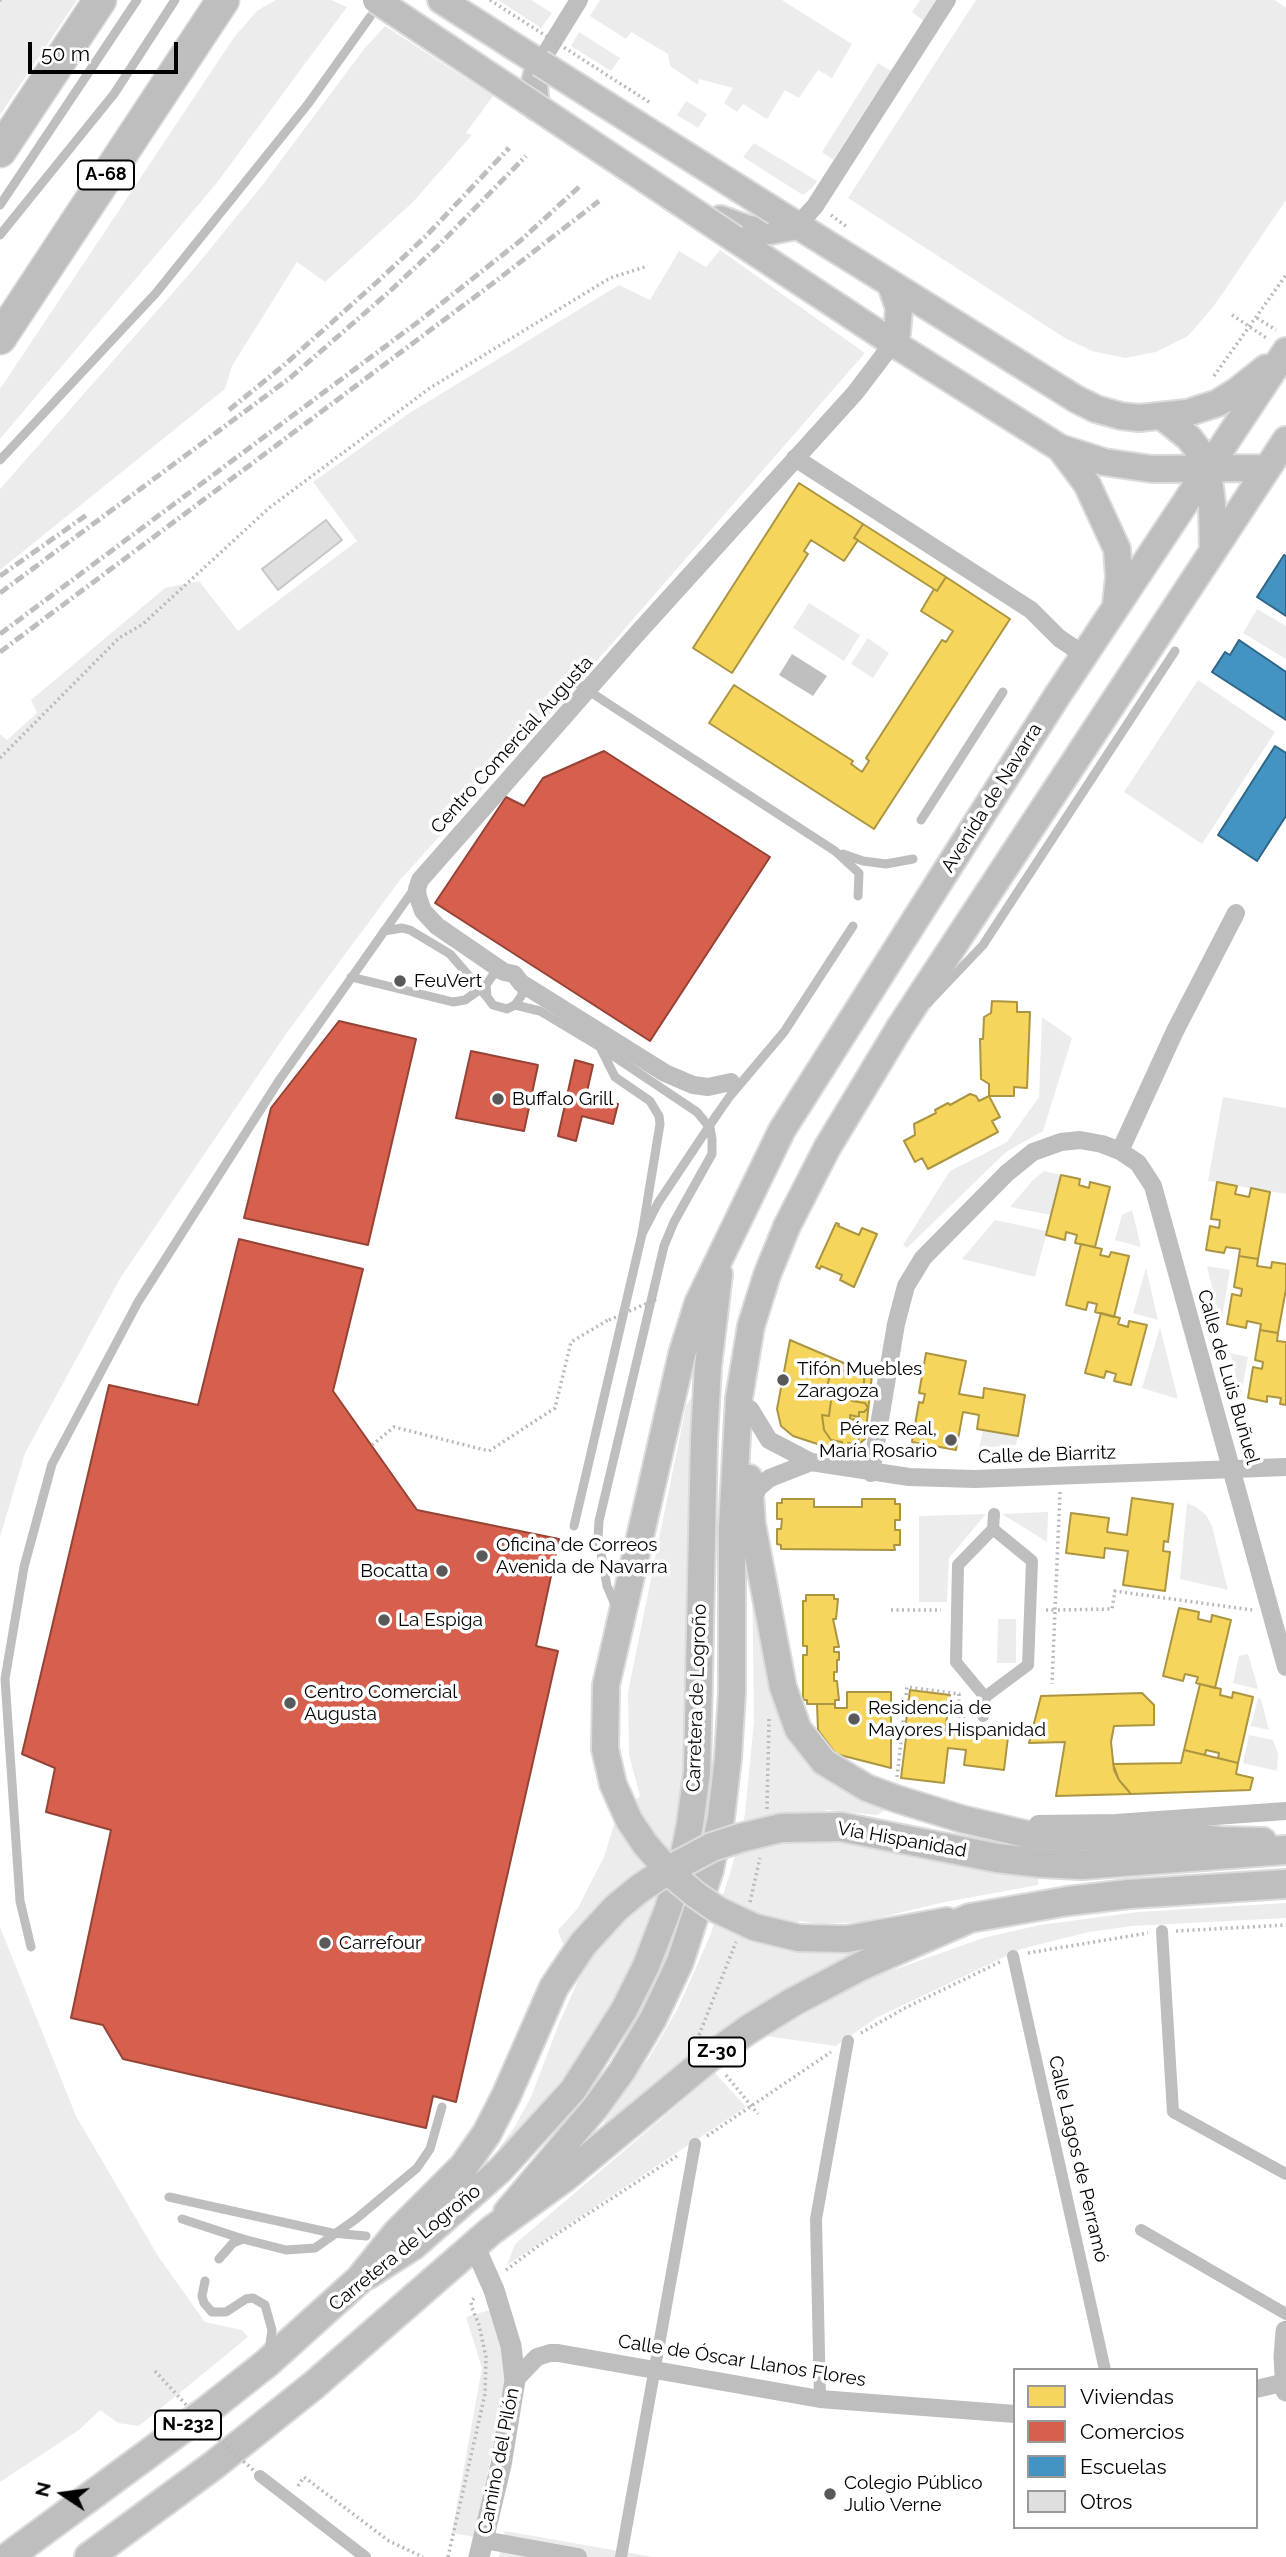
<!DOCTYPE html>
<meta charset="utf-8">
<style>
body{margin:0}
#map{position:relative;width:1286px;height:2557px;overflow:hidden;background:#fff;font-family:Raleway,sans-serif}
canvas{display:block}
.legend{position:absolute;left:1013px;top:2368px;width:245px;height:161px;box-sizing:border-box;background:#fff;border:2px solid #999;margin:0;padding:9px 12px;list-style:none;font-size:21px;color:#000}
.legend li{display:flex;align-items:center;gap:14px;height:35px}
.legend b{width:35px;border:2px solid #999}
.north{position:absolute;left:28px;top:2459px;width:70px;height:70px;-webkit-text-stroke:5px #fff;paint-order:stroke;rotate:283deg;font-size:19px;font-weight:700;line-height:28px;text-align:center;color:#000}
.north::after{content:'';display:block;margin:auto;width:24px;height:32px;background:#000;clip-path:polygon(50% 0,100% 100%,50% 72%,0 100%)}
.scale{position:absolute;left:28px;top:42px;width:150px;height:32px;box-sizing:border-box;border:4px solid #000;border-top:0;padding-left:9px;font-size:21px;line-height:24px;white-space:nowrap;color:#000;-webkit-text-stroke:5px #fff;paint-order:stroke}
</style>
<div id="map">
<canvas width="1286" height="2557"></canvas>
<ul class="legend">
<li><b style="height:19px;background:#f6d55c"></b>Viviendas</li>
<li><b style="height:19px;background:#d6604d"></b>Comercios</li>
<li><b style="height:19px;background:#4393c3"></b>Escuelas</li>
<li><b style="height:19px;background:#dfdfdf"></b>Otros</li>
</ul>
<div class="north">N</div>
<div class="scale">50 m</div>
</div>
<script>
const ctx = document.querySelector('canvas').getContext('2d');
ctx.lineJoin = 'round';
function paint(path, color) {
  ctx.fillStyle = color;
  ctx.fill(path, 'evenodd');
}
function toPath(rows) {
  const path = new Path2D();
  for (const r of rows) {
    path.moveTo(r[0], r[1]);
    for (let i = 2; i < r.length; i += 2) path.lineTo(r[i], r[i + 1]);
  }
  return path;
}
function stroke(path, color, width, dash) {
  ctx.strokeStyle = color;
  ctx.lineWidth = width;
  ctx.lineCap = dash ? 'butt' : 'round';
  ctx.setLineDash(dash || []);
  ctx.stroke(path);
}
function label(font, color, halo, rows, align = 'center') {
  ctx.font = font + ' Raleway,sans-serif';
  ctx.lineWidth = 7;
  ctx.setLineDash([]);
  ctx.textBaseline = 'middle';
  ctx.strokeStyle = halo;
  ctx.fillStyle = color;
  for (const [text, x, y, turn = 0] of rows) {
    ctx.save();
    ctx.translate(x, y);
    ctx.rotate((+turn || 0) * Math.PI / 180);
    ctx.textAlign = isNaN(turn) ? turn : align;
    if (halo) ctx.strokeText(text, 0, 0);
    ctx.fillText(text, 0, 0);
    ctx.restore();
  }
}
const green = toPath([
 [0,0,77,0,0,115],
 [276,0,331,0,347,7,216,184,0,439,0,389,235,36,258,10],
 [498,0,531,0,552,13,541,28],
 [600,0,782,0,852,44,832,78,818,70,799,98,785,90,767,119,743,104,737,112,724,103,733,88,699,79,698,85,670,66,668,54,631,32,626,39,590,16],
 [920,0,938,0,924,21,912,12],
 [976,0,1275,0,1286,8,1286,200,1214,306,1188,336,1156,352,1125,358,1092,351,1065,338,848,198],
 [385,26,493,96,466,133,472,135,413,202,325,282,297,262,232,366,225,389,0,570,0,489,192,271,264,183,364,49],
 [579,32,620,58,611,71,571,46],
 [878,63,891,71,833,160,822,152],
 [686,101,707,114,698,128,677,115],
 [754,143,817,181,813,187,803,195,743,157],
 [720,250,865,353,567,695,400,880,286,1034,121,1277,25,1453,0,1537,0,734,7,740,37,713,31,700,165,588,199,581,238,631,357,541,313,482,408,414,619,285,650,300,679,251,706,267],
 [809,603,860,635,844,661,793,628],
 [1257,609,1286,626,1286,659,1243,633],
 [868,638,889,653,873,678,851,664],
 [1198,680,1275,732,1202,844,1124,792],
 [1042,1017,1072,1038,1043,1131,1006,1152,907,1248,903,1245,950,1171,1007,1142,1039,1097],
 [1223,1097,1286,1108,1286,1194,1208,1181],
 [1044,1171,1061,1175,1051,1215,1010,1207,1033,1180],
 [1132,1210,1141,1247,1115,1240,1122,1215],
 [995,1220,1047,1231,1035,1277,962,1259],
 [1207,1266,1230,1270,1221,1323],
 [1146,1268,1158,1320,1133,1313],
 [1160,1327,1178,1399,1142,1388],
 [1230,1353,1248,1357,1241,1395],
 [690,1399,694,1400,687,1811,651,1938,567,2084,487,2166,515,2126,531,2097,560,2021,586,1963,562,1942,558,1930,578,1908,590,1884,604,1857,616,1818,640,1796,629,1755,628,1692,686,1406],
 [983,1430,1018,1436,1016,1445,979,1448],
 [1187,1503,1196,1507,1206,1515,1212,1526,1228,1590,1180,1579],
 [1048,1512,1047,1542,1002,1514],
 [986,1514,949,1558,947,1602,919,1602,919,1516],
 [752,1570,789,1718,889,1802,887,1809,877,1815,826,1810,827,1840,866,1843,1038,1875,1038,1885,945,1902,861,1922,820,1924,799,1921,794,1945,879,1945,842,1960,791,1986,737,2024,608,2126,604,2126,604,2122,628,2085,649,2058,678,2008,710,1936,731,1870,745,1814,754,1721],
 [998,1619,1016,1619,1016,1663,997,1663],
 [1248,1654,1258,1688,1257,1689,1233,1683,1239,1656],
 [1258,1698,1261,1699,1269,1730,1251,1726],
 [1249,1735,1273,1740,1278,1753,1277,1771,1243,1763],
 [1286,1903,1286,1918,1132,1926,1089,1932,1021,1949,876,2018,836,2046,766,2036,868,1979,983,1938,1040,1925,1138,1912],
 [0,1927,76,2116,158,2256,205,2322,242,2330,248,2337,139,2426,118,2423,100,2410,79,2430,0,2482],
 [715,2073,746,2107,507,2265,515,2244],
 [490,2310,509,2366,475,2537,452,2533,482,2368,466,2317],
 [505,2531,653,2557,499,2557]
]);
const water = toPath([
 [792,654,827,676,813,696,779,675]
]);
const homes = toPath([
 [799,483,863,524,854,538,858,540,844,561,811,540,804,551,808,554,732,673,693,648,799,483],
 [863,524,946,577,937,591,854,538,863,524],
 [946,577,1010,619,874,829,709,723,734,685,853,761,851,764,862,772,869,761,866,758,942,640,946,642,953,631,921,611,934,589,937,591,946,577],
 [992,1001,1017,1002,1017,1012,1030,1012,1027,1088,1014,1087,1014,1096,989,1096,989,1084,981,1079,980,1039,983,1039,984,1017,991,1013,992,1001],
 [970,1094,976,1096,979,1101,989,1096,1000,1117,992,1121,998,1132,928,1169,922,1158,915,1162,904,1141,915,1135,914,1124,936,1113,935,1110,948,1103,950,1105,970,1094],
 [1061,1175,1080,1179,1079,1185,1089,1188,1090,1182,1110,1187,1095,1247,1075,1243,1077,1235,1066,1232,1065,1240,1046,1235,1061,1175],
 [1217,1182,1237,1186,1235,1194,1249,1197,1251,1188,1270,1192,1258,1259,1239,1256,1240,1249,1226,1247,1224,1253,1206,1250,1210,1226,1219,1228,1220,1220,1211,1219,1217,1182],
 [836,1223,839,1224,838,1226,859,1235,862,1228,877,1234,854,1287,840,1280,842,1275,821,1266,820,1269,816,1267,836,1223],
 [1081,1244,1102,1249,1100,1255,1109,1257,1111,1252,1129,1256,1114,1317,1095,1312,1097,1304,1088,1302,1086,1310,1066,1305,1081,1244],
 [1239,1256,1258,1259,1257,1266,1271,1268,1272,1262,1286,1264,1286,1289,1278,1333,1260,1330,1261,1324,1247,1321,1246,1328,1227,1324,1232,1294,1241,1296,1242,1289,1234,1287,1239,1256],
 [1101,1313,1120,1318,1118,1324,1128,1327,1129,1321,1147,1325,1131,1385,1114,1381,1116,1374,1106,1371,1104,1378,1085,1373,1101,1313],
 [1260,1330,1278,1333,1277,1341,1286,1342,1286,1405,1280,1404,1281,1398,1267,1396,1267,1402,1248,1398,1253,1367,1262,1369,1263,1362,1255,1360,1260,1330],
 [790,1340,872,1375,865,1439,852,1450,839,1451,793,1436,781,1426,777,1409,790,1340],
 [852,1368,865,1373,862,1398,853,1397,852,1401,865,1403,868,1408,864,1412,859,1412,859,1417,850,1415,850,1419,861,1420,858,1444,848,1443,848,1446,842,1445,842,1442,831,1440,824,1430,822,1415,829,1416,832,1393,825,1393,829,1379,838,1370,852,1371,852,1368],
 [926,1353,966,1361,959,1394,983,1398,984,1388,1025,1395,1018,1436,977,1429,979,1415,963,1412,956,1450,912,1442,919,1402,923,1403,925,1394,919,1393,926,1353],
 [852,1368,865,1373,862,1398,853,1397,852,1401,865,1403,868,1408,864,1412,859,1412,859,1417,850,1415,850,1419,861,1420,858,1444,848,1443,848,1446,842,1445,842,1442,831,1440,824,1430,822,1415,829,1416,832,1393,825,1393,829,1379,838,1370,852,1371,852,1368],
 [1132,1498,1173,1504,1168,1542,1164,1541,1163,1551,1170,1552,1165,1591,1123,1585,1128,1551,1105,1548,1104,1558,1066,1553,1071,1513,1109,1518,1107,1532,1127,1535,1132,1498],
 [782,1499,814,1499,814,1507,862,1507,862,1499,895,1499,895,1504,900,1504,900,1520,895,1520,895,1530,900,1530,900,1545,894,1545,895,1550,781,1549,781,1545,777,1544,777,1529,781,1529,782,1519,777,1519,777,1503,782,1503,782,1499],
 [806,1595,834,1595,834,1599,838,1599,836,1619,833,1619,839,1647,834,1647,834,1652,839,1652,839,1660,837,1660,837,1672,834,1672,834,1681,837,1681,839,1700,835,1700,835,1704,807,1704,807,1700,803,1700,803,1655,807,1655,807,1646,803,1646,803,1601,806,1601,806,1595],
 [1179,1608,1199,1612,1198,1619,1211,1622,1212,1615,1231,1620,1215,1688,1196,1683,1198,1677,1185,1674,1183,1681,1163,1676,1179,1608],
 [1200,1684,1221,1689,1220,1695,1232,1698,1233,1692,1253,1697,1238,1763,1218,1758,1219,1753,1206,1750,1205,1755,1184,1750,1200,1684],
 [910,1690,950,1695,945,1731,968,1734,969,1724,1009,1729,1004,1770,964,1765,966,1750,948,1748,944,1783,901,1778,906,1738,911,1739,912,1731,905,1730,910,1690],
 [847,1692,891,1692,891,1768,836,1754,818,1730,817,1704,835,1704,835,1708,847,1708,847,1692],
 [1142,1693,1154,1705,1154,1725,1114,1726,1111,1742,1114,1770,1119,1780,1131,1794,1056,1796,1065,1742,1029,1743,1041,1696,1142,1693],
 [1184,1750,1238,1763,1236,1774,1253,1778,1250,1790,1131,1794,1119,1780,1113,1764,1181,1763,1184,1750]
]);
const shops = toPath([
 [604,751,770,857,650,1041,435,903,506,797,524,806,543,778,604,751],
 [339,1021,416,1039,368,1245,244,1218,271,1108,339,1021],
 [471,1051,538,1065,524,1131,456,1118,471,1051],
 [575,1060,593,1065,586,1096,618,1104,613,1124,582,1116,576,1141,558,1136,575,1060],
 [239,1239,363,1269,333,1391,417,1510,559,1539,536,1646,558,1651,456,2102,433,2096,426,2128,123,2059,103,2025,71,2018,111,1830,46,1812,55,1768,22,1754,109,1385,198,1405,239,1239]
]);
const schools = toPath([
 [1284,555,1286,556,1286,616,1257,597,1284,555],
 [1239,640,1286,672,1286,720,1212,672,1225,652,1230,655,1239,640],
 [1275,746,1286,753,1286,816,1257,861,1218,835,1275,746]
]);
const building = toPath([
 [326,520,342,540,278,590,262,569,326,520]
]);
const path = toPath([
 [0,1,1,0],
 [831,215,847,227],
 [1232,315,1268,339],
 [1257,318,1276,330],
 [1214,376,1286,275],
 [0,758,119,638,143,624,269,508,430,388,610,278,648,266],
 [372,1445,394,1427,489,1451,555,1408,571,1342,608,1320],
 [1060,1492,1055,1610,1112,1609,1115,1591,1252,1610],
 [891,1610,941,1610],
 [1046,1610,1055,1610,1052,1684],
 [897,1777,907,1687,959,1694,958,1716,969,1717],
 [767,1809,769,1719],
 [750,1902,760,1858],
 [1176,1931,1286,1925],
 [1028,1953,1148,1933],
 [861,2033,905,2008,1000,1962],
 [699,2035,736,1942],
 [726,2075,758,2114],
 [707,2136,831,2052],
 [506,2270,537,2247,677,2156],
 [298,2486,304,2477,389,2541,423,2557],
 [448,2557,485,2394,486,2357,479,2325,472,2308,471,2302,476,2296]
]);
const service = toPath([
 [0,205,137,0],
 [0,235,114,94,175,0],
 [0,460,156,293,308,104,370,17],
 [604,701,835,851,859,873,858,896],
 [921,820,1003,692],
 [843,854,863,861,886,864,913,859],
 [384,931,402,928,410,930,450,954,487,997],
 [502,972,493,975,486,985,487,997,493,1005,507,1009,515,1005,522,995,522,985],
 [351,977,453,1002,465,1000,486,985],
 [928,1003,983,945,1175,651],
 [515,1005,540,1011,600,1047,615,1077,650,1101,659,1116,660,1124,642,1234,574,1526],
 [600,1047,697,1112,710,1128,712,1139,712,1154,674,1222,664,1246,599,1521,598,1537,607,1586,617,1609],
 [716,1116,730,1096,784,1032,853,926],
 [31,1947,20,1901,5,1679,24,1567,52,1464,138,1302,280,1079,414,889],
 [169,2197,223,2209],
 [182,2219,243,2239,286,2250,315,2248,356,2219,417,2168,430,2149,442,2107],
 [219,2259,233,2243,243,2239],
 [205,2281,202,2296,204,2303,212,2312,226,2312,246,2299,253,2298,265,2305,272,2330,269,2351]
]);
const pedestrian = toPath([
 [985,1697,956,1662,958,1565,993,1529],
 [983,1716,985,1697,1028,1665,1032,1561,993,1529,994,1514],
 [1162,1931,1173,2112,1286,2174],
 [1013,1956,1105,2370],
 [1141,2230,1286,2314],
 [820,2399,816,2219,848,2041],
 [260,2476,365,2557],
 [621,2557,695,2144]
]);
const minor = toPath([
 [540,63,579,0],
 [797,226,815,206,947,0],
 [795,458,1031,610,1059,638,1084,655],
 [731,1082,708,1087,693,1085,665,1073,521,983,514,974,504,972,437,926,423,911,418,897,417,889,420,880,635,636,855,393,893,343],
 [1120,1151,1175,1031,1236,913],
 [750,1409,769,1440,811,1462,909,1477,975,1479,1286,1467],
 [871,1473,896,1324,906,1286,923,1258,1007,1173,1033,1152,1061,1142,1080,1140,1102,1144,1120,1151,1138,1163,1153,1186,1286,1667],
 [750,1501,759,1487,770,1478,811,1462],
 [1038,1824,1116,1823,1286,1811],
 [515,2380,537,2357,550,2353,558,2353,820,2399,1015,2414],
 [1256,2389,1286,2382],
 [484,2540,578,2557]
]);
const tertiary = toPath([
 [474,2245,494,2290,511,2346,515,2380,501,2465,479,2557],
 [1286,2331,1284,2357,1286,2391]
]);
const primary = toPath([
 [441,0,540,63,534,85,536,107],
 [776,212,1076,399,1096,409,1121,416,1139,418,1187,413,1218,403,1237,391,1266,368],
 [720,219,748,229,770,231,797,226],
 [735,239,893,343,1060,448,1104,462,1152,469,1266,468],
 [891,285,899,308,897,333,893,343],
 [1163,417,1189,438,1199,451,1208,470,1212,504,1213,549],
 [1060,448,1087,484,1117,549,1119,577,1116,605],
 [749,1478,752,1524,783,1687,798,1729,824,1762,867,1788,897,1799,962,1819,1030,1835,1074,1838,1175,1835,1220,1840,1263,1841],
 [645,1844,629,1820,613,1784,605,1749,606,1685,682,1354,698,1303,782,1130,1057,696,1286,351],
 [799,1938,847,1939,947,1921],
 [507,2212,595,2108,622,2071,653,2019,680,1962,710,1870,721,1818,728,1758,732,1692,732,1529,739,1398,751,1326,767,1275,787,1226,827,1148,900,1027,1286,440],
 [367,2276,414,2246,500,2170,573,2090,624,2010,646,1966,668,1909,681,1868,690,1824,697,1772,704,1440,708,1366,719,1274]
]);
const trunk = toPath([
 [841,1827,997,1858,1041,1863,1082,1865,1286,1850],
 [8,2557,205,2412,267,2363,359,2280,397,2233,464,2166,487,2133,506,2096,554,1987,583,1944],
 [89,2557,214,2465,314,2385,492,2230,565,2177,710,2057,749,2029,793,2002,861,1966,970,1918,1068,1901,1129,1894,1286,1884]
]);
const motorway = toPath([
 [0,151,100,0],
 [0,338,223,0]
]);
const rail = toPath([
 [229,410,283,366,377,282,426,236,509,148],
 [0,576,88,514],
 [0,593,290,378,389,292,439,245,526,156],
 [0,634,418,322,520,241,579,187],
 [0,652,492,284,599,201]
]);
const pathBridge = toPath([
 [490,0,649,102],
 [609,1320,659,1298],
 [155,2371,215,2436,260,2476]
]);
const serviceBridge = toPath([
 [577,683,604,701],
 [642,1234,658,1203,716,1116],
 [223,2209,332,2233,366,2236]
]);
const primaryBridge = toPath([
 [376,0,735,239],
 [540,63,776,212],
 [645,1844,671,1874,696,1895,718,1910,754,1927,799,1938]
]);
const trunkBridge = toPath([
 [583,1944,616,1908,639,1889,663,1873,712,1847,740,1838,781,1828,841,1827]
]);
const markers = [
 [400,981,7,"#595959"],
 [498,1099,7,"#595959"],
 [783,1380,7,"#595959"],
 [951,1440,7,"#595959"],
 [482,1556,7,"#595959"],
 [442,1571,7,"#595959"],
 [384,1620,7,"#595959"],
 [290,1703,7,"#595959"],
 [854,1719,7,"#595959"],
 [325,1943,7,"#595959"],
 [830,2494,7,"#595959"]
];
const shields = [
 [106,175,56],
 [717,2052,56],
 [188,2425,66]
];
const shieldNames = [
 ["A-68",106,175],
 ["Z-30",717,2052],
 ["N-232",188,2425]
];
const streetNames = [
 ["Centro Comercial Augusta",512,745,-48],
 ["Avenida de Navarra",992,798,-58],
 ["Calle de Luis Buñuel",1228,1377,74],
 ["Calle de Biarritz",1047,1455,-2],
 ["Carretera de Logroño",697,1698,-88],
 ["Vía Hispanidad",902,1840,10],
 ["Calle Lagos de Perramó",1078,2159,77],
 ["Carretera de Logroño",405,2248,-39],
 ["Calle de Óscar Llanos Flores",742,2361,9],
 ["Camino del Pilón",499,2461,-79]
];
const poiNames = [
 ["FeuVert",414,981],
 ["Buffalo Grill",512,1099],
 ["Tifón Muebles",797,1369],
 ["Zaragoza",797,1391],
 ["Pérez Real,",937,1429,"right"],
 ["María Rosario",937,1451,"right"],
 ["Oficina de Correos",496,1545],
 ["Avenida de Navarra",496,1567],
 ["Bocatta",428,1571,"right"],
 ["La Espiga",398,1620],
 ["Centro Comercial",304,1692],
 ["Augusta",304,1714],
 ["Residencia de",868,1708],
 ["Mayores Hispanidad",868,1730],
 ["Carrefour",339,1943],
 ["Colegio Público",844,2483],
 ["Julio Verne",844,2505]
];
paint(green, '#ececec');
paint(water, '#bfbfbf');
paint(homes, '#f6d55c');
stroke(homes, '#ac9540', 2);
paint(shops, '#d6604d');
stroke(shops, '#964336', 2);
paint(schools, '#4393c3');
stroke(schools, '#2f6788', 2);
paint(building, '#dfdfdf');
stroke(building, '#c7c7c7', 2);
stroke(primary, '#dbdbdb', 30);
stroke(trunk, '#dbdbdb', 32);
stroke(motorway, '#dbdbdb', 35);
stroke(path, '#b9b9b9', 3.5, [2, 3.5]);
stroke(service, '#bebebe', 9);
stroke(pedestrian, '#bebebe', 12);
stroke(minor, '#bebebe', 18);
stroke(tertiary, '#bebebe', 21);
stroke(primary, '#bebebe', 26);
stroke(trunk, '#bebebe', 28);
stroke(motorway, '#bebebe', 32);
stroke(rail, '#bebebe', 5, [10, 3.5, 2, 3.5]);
stroke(primaryBridge, '#dbdbdb', 30, []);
stroke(trunkBridge, '#dbdbdb', 32, []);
stroke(pathBridge, '#b9b9b9', 3.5, [2, 3.5]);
stroke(serviceBridge, '#bebebe', 9);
stroke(primaryBridge, '#bebebe', 26);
stroke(trunkBridge, '#bebebe', 28);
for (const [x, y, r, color] of markers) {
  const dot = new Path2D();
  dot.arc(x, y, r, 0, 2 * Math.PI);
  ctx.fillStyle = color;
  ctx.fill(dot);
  stroke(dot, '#fff', 2.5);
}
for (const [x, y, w] of shields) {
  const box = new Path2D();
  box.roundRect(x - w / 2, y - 14.5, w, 29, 5);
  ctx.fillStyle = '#fff';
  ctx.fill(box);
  stroke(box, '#000', 2);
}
label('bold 18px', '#000', null, shieldNames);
label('19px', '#000', '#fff', streetNames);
label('19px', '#000', '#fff', poiNames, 'left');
</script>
